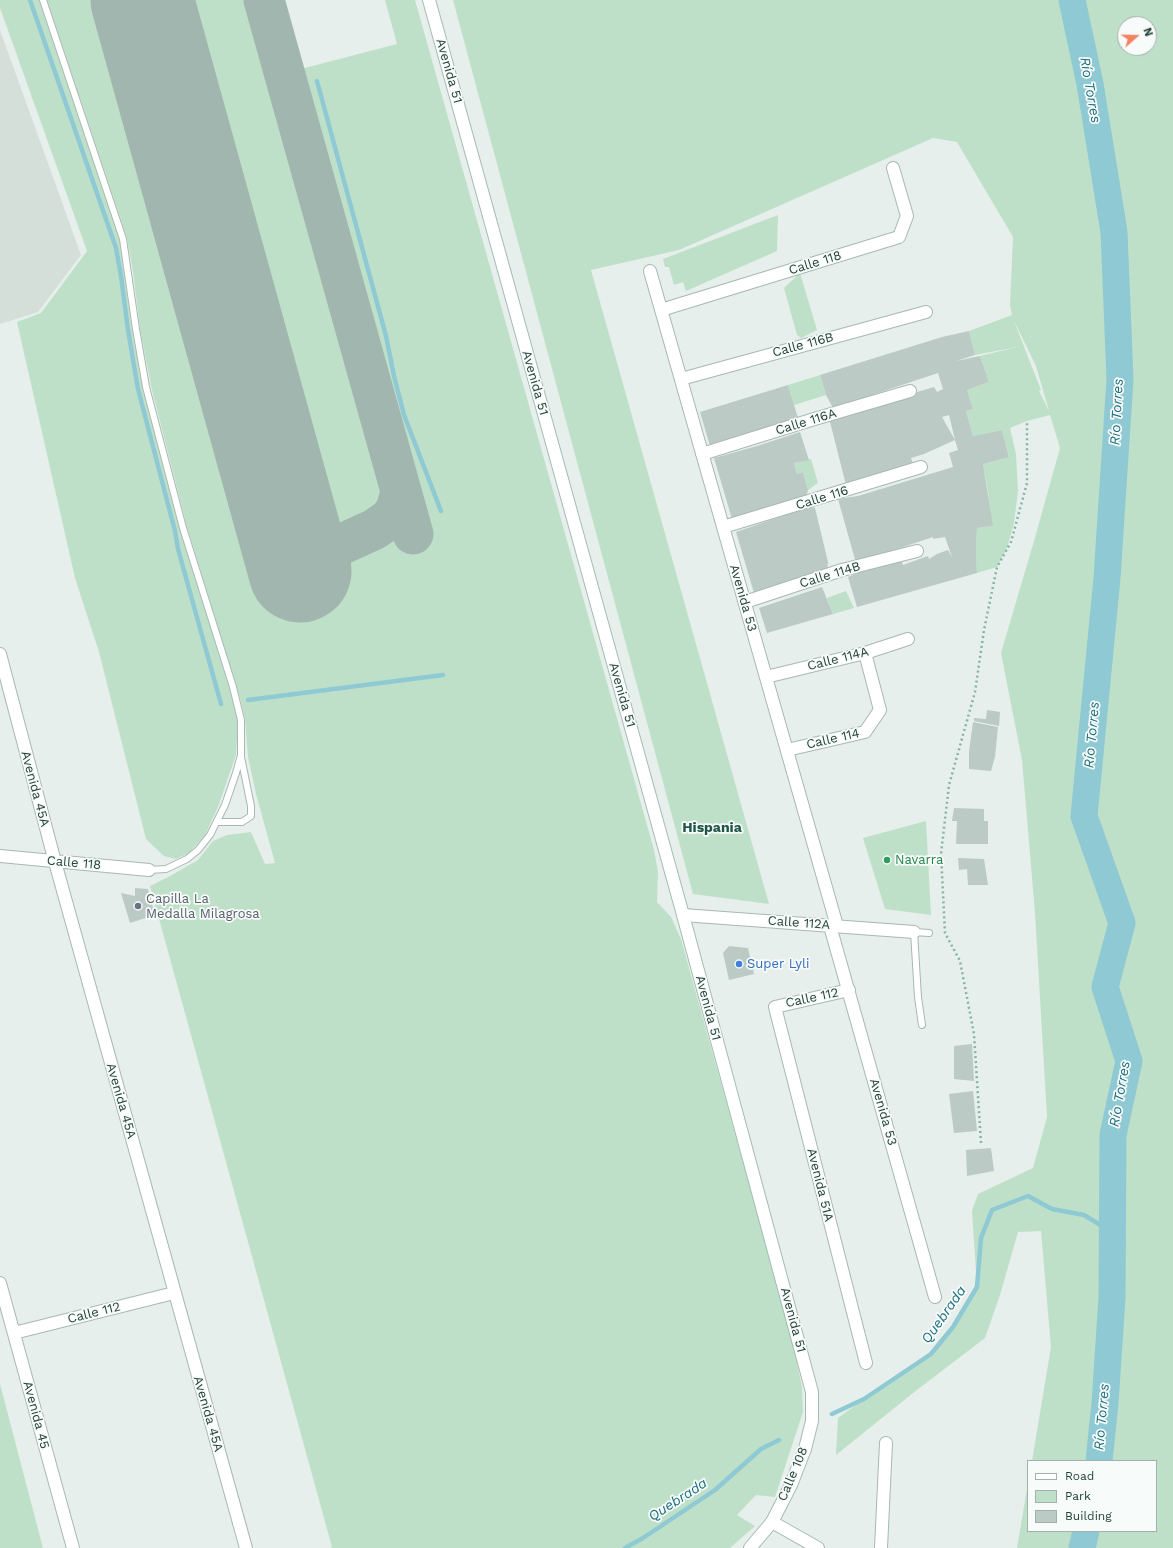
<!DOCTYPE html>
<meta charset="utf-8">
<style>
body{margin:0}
#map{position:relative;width:1173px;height:1548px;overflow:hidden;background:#e6efeb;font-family:"Work Sans",sans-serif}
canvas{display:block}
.legend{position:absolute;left:1027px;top:1460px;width:130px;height:72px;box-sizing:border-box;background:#f7fbf9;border:1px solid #a3b1ad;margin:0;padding:5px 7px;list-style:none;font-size:12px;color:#24423a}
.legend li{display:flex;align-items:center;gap:8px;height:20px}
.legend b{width:20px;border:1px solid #a3b1ad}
.north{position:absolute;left:1117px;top:16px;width:40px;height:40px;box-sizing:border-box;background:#f7fbf9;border:1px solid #a3b1ad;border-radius:50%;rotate:70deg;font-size:11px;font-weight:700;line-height:16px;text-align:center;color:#24423a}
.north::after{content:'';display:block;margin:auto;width:14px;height:18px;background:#f4845f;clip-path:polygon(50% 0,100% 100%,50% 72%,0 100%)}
</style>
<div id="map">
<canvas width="1173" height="1548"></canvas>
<ul class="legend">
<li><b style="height:5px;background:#fff"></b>Road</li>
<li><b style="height:11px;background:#bfe0c8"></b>Park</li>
<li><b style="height:11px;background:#bbcac4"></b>Building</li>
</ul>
<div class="north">N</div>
</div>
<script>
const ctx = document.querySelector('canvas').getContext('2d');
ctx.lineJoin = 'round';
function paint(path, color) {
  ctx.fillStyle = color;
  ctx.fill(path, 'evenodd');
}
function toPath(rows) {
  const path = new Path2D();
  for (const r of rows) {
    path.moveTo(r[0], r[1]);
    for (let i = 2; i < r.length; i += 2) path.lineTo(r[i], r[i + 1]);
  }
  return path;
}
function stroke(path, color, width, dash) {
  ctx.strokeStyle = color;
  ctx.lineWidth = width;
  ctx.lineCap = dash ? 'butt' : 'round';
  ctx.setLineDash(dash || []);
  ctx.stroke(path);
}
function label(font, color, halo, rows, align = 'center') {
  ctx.font = font + ' "Work Sans",sans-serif';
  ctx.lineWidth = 3.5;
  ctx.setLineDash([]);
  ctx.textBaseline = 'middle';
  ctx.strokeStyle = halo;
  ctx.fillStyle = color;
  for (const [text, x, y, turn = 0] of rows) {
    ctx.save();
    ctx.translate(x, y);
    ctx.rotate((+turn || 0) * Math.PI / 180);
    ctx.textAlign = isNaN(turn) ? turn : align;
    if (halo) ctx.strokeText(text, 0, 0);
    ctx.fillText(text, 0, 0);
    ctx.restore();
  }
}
const built = toPath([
 [0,30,81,255,38,312,0,324]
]);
const green = toPath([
 [0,0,39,0,120,240,132,329,143,388,180,529,234,703,238,721,236,755,218,807,205,835,189,853,176,859,164,856,146,839,99,652,75,578,17,322,41,313,87,251,0,8],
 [47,0,107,0,269,588,320,573,397,527,400,544,426,537,297,70,397,44,385,0,415,0,654,850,658,872,657,902,671,917,681,939,792,1339,802,1387,803,1412,775,1497,756,1495,737,1515,755,1526,730,1548,331,1548,332,1547,150,886,170,876,198,860,213,841,227,835,251,832,265,864,275,863,256,794,248,757,245,719,241,701,187,527,151,386,140,328,133,272,127,238],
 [174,0,250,0,384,483,380,499,373,514,339,533,330,536,322,535],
 [453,0,1173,0,1173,1548,1017,1548,1028,1483,1028,1531,1156,1531,1156,1461,1032,1461,1051,1347,1041,1231,1018,1232,1000,1295,985,1338,913,1393,836,1455,838,1418,864,1399,931,1354,953,1327,977,1287,972,1211,978,1194,1033,1168,1047,1117,1035,913,1022,760,1001,653,1034,541,1060,448,1050,415,1027,421,1010,428,1016,454,1018,491,1014,523,1007,548,997,567,977,573,976,552,977,528,992,526,988,492,983,464,1009,456,1002,430,973,436,966,411,973,409,967,390,989,382,980,356,1017,347,975,355,969,331,1012,315,1010,305,1013,237,957,142,933,138,679,250,591,270,769,904,693,894],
 [1125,24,1149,24,1149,48,1125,48],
 [1014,321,1036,366,1049,411,1039,391,1041,390],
 [778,215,777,251,686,291,683,282,674,285,669,267,665,267,663,259],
 [800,273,817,330,801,338,797,335,784,288],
 [820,375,826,395,794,405,788,385],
 [811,459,818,483,808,490,803,472,797,474,794,463],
 [846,591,854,608,833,614,827,598],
 [926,821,931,915,885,909,863,838],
 [0,1384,43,1548,0,1548]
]);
const stream = toPath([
 [30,0,116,248,121,276,128,330,138,389,175,531,178,549,221,704],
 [317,81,386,336,394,376,404,415,441,511],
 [248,700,443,675],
 [832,1414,864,1399,931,1354,953,1327,977,1287,981,1238,992,1210,1028,1196,1052,1209,1084,1215,1112,1232],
 [625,1548,643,1538,715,1490,761,1449,779,1440]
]);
const river = toPath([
 [1072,0,1090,84,1114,232,1120,379,1107,578,1084,816,1122,923,1105,987,1129,1061,1113,1135,1112,1298,1105,1403,1099,1461],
 [1082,1548,1086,1531]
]);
const taxiway = toPath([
 [264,0,413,534],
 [287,521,301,540,313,547,327,549,340,545,375,529,389,519,396,510,401,492]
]);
const runway = toPath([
 [142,0,300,571]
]);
const building = toPath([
 [969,331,975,355,956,361,980,356,989,382,967,390,973,409,966,411,973,436,1002,430,1009,457,983,464,993,526,977,528,976,552,977,573,857,607,848,577,868,568,901,560,903,565,928,556,929,559,937,554,948,550,952,557,945,537,933,539,933,537,856,563,838,499,858,496,953,467,949,453,958,450,955,440,924,454,911,458,913,464,846,485,829,418,934,387,937,392,943,389,938,373,833,408,826,395,820,375,942,337],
 [949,415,955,440,942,417],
 [788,385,798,418,710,446,700,412],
 [800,432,809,460,794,463,797,474,803,472,808,490,806,497,732,519,714,458,757,446],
 [811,506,815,508,828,562,827,570,754,593,736,532],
 [822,587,833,614,767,633,759,608],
 [987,710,1000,712,999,726,974,721,974,718,986,719],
 [973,722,998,727,995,757,991,771,969,769,969,751],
 [954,808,984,809,984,821,988,821,988,844,956,844,957,821,952,821],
 [958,858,984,859,988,885,968,885,967,869,959,870],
 [135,888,148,889,155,915,130,923,121,893,135,896],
 [729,946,748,948,754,974,729,980,723,953],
 [972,1044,974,1081,954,1079,954,1046],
 [973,1091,977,1131,954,1133,949,1094],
 [991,1148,994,1171,967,1176,966,1150]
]);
const path = toPath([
 [981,1143,974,1034,960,961,945,933,941,854,949,785,975,692,984,630,997,567,1011,542,1027,483,1027,421]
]);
const lane = toPath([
 [43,0,123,239,136,329,146,387,183,528,233,687,241,720,241,755,236,773,225,805,210,835,198,850,187,859,166,869,149,870],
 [217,822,242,822,251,816,251,806,241,757],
 [922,1025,918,997,914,932,929,933]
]);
const street = toPath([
 [650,271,837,926],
 [661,310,899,237,907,216,893,168],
 [681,379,926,312],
 [702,454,811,420,910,391],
 [723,527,921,467],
 [745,602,842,570,917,551],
 [0,654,55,862,246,1548],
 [766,677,865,653,908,639],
 [787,750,865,732,880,710,865,653],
 [0,856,149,870],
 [683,915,914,932],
 [830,926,935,1297],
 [849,990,775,1007,866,1363],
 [0,1283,73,1548],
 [14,1333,174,1293],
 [772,1522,818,1548],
 [881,1548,886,1443]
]);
const secondary = toPath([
 [429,0,683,915,812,1392,812,1421,805,1449,791,1485,772,1522,750,1548]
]);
const markers = [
 [887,860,4,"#2e9e5b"],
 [138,906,4,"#6b7280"],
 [739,964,4,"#3f7fe0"]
];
const streetNames = [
 ["Avenida 51",449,71,74],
 ["Calle 118",815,263,-17],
 ["Calle 116B",803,345,-15],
 ["Avenida 51",535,383,74],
 ["Calle 116A",806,422,-17],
 ["Calle 116",822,498,-17],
 ["Calle 114B",830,575,-17],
 ["Avenida 53",743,598,74],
 ["Calle 114A",838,659,-14],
 ["Avenida 51",622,695,74],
 ["Calle 114",833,739,-13],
 ["Avenida 45A",35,789,75],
 ["Calle 118",74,863,5],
 ["Calle 112A",799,923,4],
 ["Calle 112",812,998,-12],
 ["Avenida 51",708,1008,75],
 ["Avenida 45A",121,1101,74],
 ["Avenida 53",883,1112,74],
 ["Avenida 51A",820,1185,76],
 ["Calle 112",94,1313,-14],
 ["Avenida 51",793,1320,75],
 ["Avenida 45A",208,1414,74],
 ["Avenida 45",36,1415,75],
 ["Calle 108",793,1474,-67]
];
const leisureNames = [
 ["Navarra",895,860]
];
const worshipNames = [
 ["Capilla La",146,899],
 ["Medalla Milagrosa",146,914]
];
const shopNames = [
 ["Super Lyli",747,964]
];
const waterNames = [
 ["Río Torres",1090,90,80],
 ["Río Torres",1117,412,-87],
 ["Río Torres",1092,735,-85],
 ["Río Torres",1120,1094,-80],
 ["Quebrada",944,1315,-55],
 ["Río Torres",1102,1417,-85],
 ["Quebrada",678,1500,-33]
];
const neighbourhoodNames = [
 ["Hispania",712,828]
];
paint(built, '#d4dfda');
paint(green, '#bfe0c8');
stroke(stream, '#8ec9d4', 4.5);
stroke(river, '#8ec9d4', 27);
stroke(taxiway, '#a2b6b0', 41);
stroke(runway, '#a2b6b0', 103);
paint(building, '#bbcac4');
stroke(lane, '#a8b8b2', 8);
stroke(street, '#a8b8b2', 14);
stroke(secondary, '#a4bbb3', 14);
stroke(path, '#86b3a5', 2.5, [2, 3]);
stroke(lane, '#fff', 6);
stroke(street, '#fff', 12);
stroke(secondary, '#fff', 12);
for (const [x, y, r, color] of markers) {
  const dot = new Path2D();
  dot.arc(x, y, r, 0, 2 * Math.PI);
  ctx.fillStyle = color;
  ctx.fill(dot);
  stroke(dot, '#f7fbf9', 1.5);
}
label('13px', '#24423a', '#f7fbf9', streetNames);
label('13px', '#27864d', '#f7fbf9', leisureNames, 'left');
label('13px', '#5b616d', '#f7fbf9', worshipNames, 'left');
label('13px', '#366cbe', '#f7fbf9', shopNames, 'left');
label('italic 14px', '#1c6f80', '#f7fbf9', waterNames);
label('bold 14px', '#1f5548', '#f7fbf9', neighbourhoodNames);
</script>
